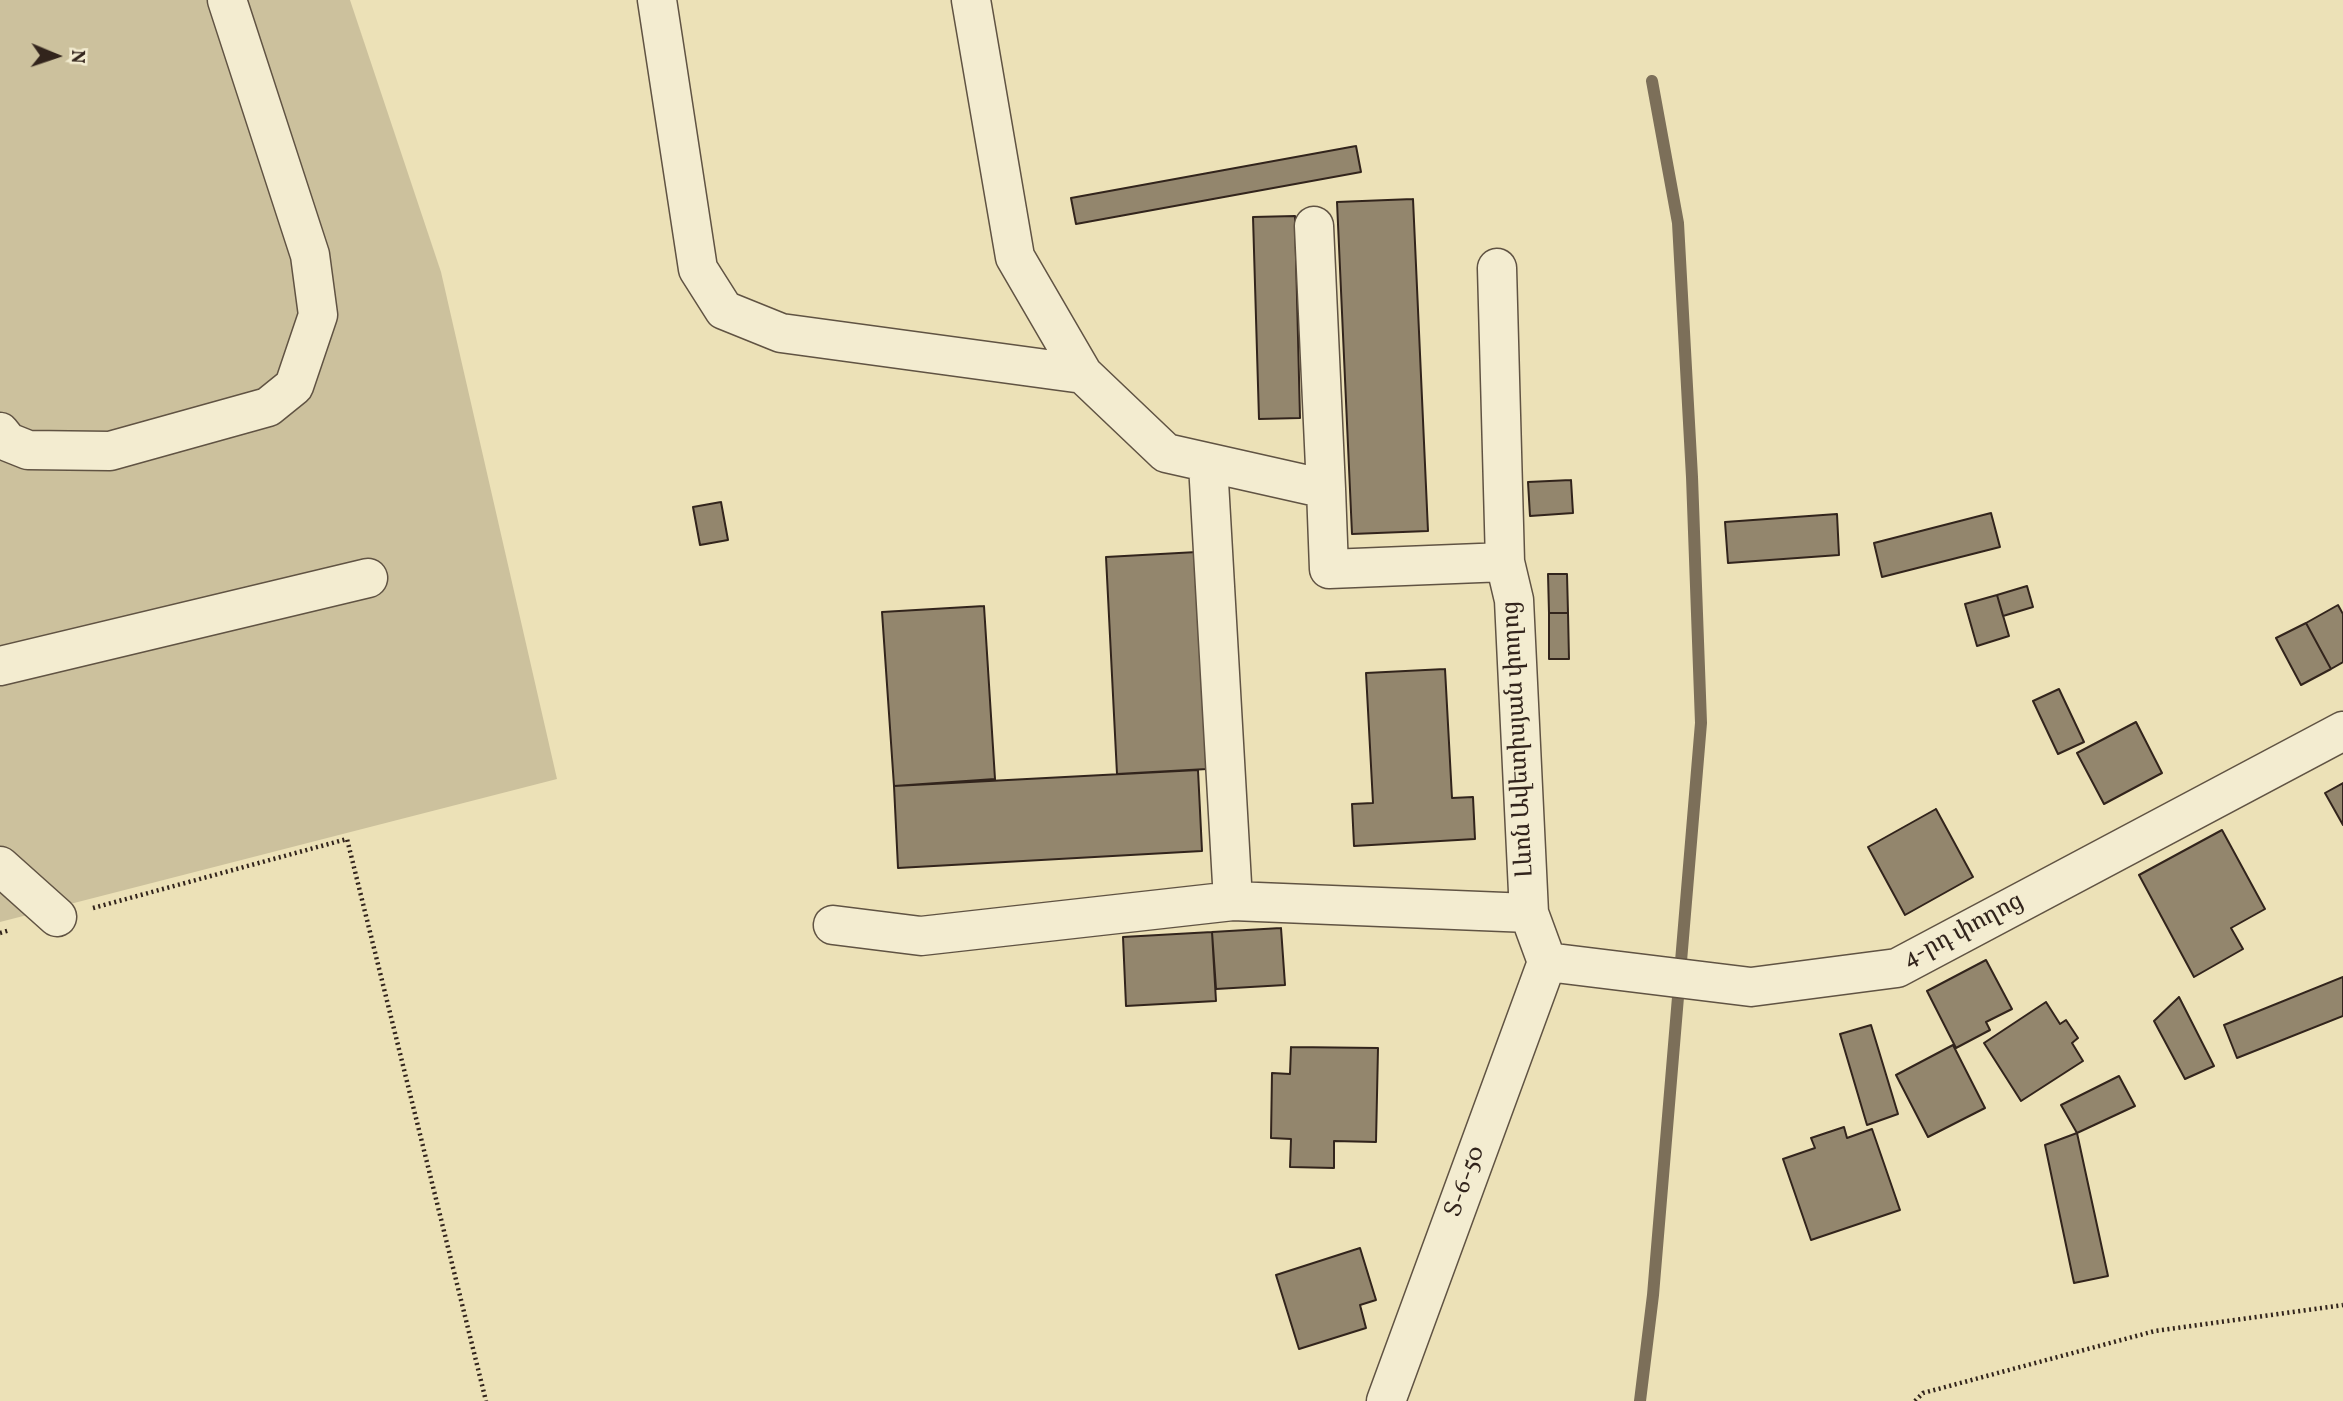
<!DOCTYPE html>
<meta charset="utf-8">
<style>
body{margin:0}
#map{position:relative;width:2343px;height:1401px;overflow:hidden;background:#ece1b7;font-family:Vollkorn,serif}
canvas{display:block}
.north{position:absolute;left:21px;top:21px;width:70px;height:70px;-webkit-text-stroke:5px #f3ecd0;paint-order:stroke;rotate:92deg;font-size:19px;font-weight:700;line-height:28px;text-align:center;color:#32241c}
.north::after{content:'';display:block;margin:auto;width:24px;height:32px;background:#32241c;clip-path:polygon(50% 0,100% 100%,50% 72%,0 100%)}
</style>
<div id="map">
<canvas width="2343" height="1401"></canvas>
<div class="north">N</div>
</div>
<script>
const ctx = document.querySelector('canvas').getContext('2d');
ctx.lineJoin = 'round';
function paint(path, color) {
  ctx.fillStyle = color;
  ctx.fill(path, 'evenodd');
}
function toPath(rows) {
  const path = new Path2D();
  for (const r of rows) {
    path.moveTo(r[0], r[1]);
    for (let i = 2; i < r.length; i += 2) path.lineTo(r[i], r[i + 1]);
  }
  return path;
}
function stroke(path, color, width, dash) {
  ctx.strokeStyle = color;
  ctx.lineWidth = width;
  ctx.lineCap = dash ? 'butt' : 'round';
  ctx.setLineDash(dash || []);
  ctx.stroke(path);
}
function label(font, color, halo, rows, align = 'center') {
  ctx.font = font + ' Vollkorn,"Noto Serif Armenian",serif';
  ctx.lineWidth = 7;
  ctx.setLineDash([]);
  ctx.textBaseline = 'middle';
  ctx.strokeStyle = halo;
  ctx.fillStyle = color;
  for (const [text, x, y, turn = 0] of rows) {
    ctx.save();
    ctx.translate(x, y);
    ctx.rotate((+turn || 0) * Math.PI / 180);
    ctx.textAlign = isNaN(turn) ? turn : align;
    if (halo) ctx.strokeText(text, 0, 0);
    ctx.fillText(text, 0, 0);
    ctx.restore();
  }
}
const green = toPath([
 [0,0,350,0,441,272,557,779,0,922]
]);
const stream = toPath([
 [1640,1401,1653,1295,1701,723,1692,477,1678,223,1652,81]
]);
const building = toPath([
 [1356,146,1361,172,1076,224,1071,198,1356,146],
 [1413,199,1428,531,1352,534,1337,202,1413,199],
 [1295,216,1300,418,1259,419,1253,217,1295,216],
 [1571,480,1573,513,1530,516,1528,482,1571,480],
 [721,502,728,540,700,545,693,507,721,502],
 [1991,513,2000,547,1882,577,1874,543,1991,513],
 [1837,514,1839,555,1728,563,1725,522,1837,514],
 [1197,552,1207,769,1117,774,1106,557,1197,552],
 [1548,574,1567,574,1568,613,1549,613,1548,574],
 [2027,586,2033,607,2003,616,1997,595,2027,586],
 [1997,595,2009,636,1977,646,1965,604,1997,595],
 [2338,605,2343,614,2343,662,2331,669,2306,623,2338,605],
 [984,606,995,779,894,786,882,612,984,606],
 [1549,613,1568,613,1569,659,1549,659,1549,613],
 [2306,623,2331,669,2301,685,2276,638,2306,623],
 [1445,669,1452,798,1473,797,1475,839,1354,846,1352,804,1373,803,1366,673,1445,669],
 [2059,689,2084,742,2058,754,2033,701,2059,689],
 [2136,722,2162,773,2104,804,2077,753,2136,722],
 [1198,770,1202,851,898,868,894,786,1198,770],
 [2343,783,2343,825,2325,793,2343,783],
 [1936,809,1973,877,1905,915,1868,847,1936,809],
 [2222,830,2265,909,2231,928,2243,949,2194,977,2139,875,2222,830],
 [1281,928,1285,985,1216,989,1212,932,1281,928],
 [1212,932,1216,1001,1126,1006,1123,937,1212,932],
 [1986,960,2012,1009,1986,1022,1990,1030,1956,1048,1927,991,1986,960],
 [2343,977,2343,1016,2237,1058,2224,1025,2343,977],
 [2179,997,2214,1066,2185,1079,2154,1021,2179,997],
 [2046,1002,2060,1024,2066,1020,2078,1038,2072,1043,2083,1061,2021,1101,1984,1043,2046,1002],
 [1871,1025,1898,1114,1867,1125,1840,1034,1871,1025],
 [1953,1045,1985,1108,1928,1137,1896,1075,1953,1045],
 [1291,1047,1378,1048,1376,1142,1334,1141,1334,1168,1290,1167,1291,1139,1271,1138,1272,1073,1290,1074,1291,1047],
 [2119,1076,2135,1106,2077,1133,2061,1105,2119,1076],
 [1844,1127,1847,1138,1872,1129,1900,1210,1811,1240,1783,1159,1815,1148,1811,1138,1844,1127],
 [2077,1133,2108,1276,2074,1283,2045,1145,2077,1133],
 [1360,1248,1376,1300,1360,1305,1366,1328,1299,1349,1276,1275,1360,1248]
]);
const path = toPath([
 [93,908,347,839,486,1401],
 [0,933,10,930],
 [1915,1401,1923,1393,2155,1331,2343,1305]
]);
const minor = toPath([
 [657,0,698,269,724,310,781,333,1083,374],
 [971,0,1015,257,1083,374,1166,453,1326,489,1329,569,1505,562,1514,600,1529,913,1547,962],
 [1314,226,1326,489],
 [1497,268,1505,562],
 [0,432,8,442,28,450,110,451,268,407,294,386,318,315,310,255,227,0],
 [1208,464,1233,901],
 [0,666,368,578],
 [0,866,57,917],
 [833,925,921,936,1233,901,1529,913],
 [1547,962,1751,987,1897,968,2343,731],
 [1386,1401,1547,962]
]);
const streetNames = [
 ["Լևոն Ավետիսյան փողոց",1520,739,-93],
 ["4-րդ փողոց",1964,932,-28],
 ["Տ-6-50",1467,1182,-70]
];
paint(green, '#ccc19d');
stroke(stream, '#7c6f59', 12);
paint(building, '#93866d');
stroke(building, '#32241c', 2);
stroke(minor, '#605343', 41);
stroke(path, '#32241c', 4.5, [2, 3.5]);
stroke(minor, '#f3ecd0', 38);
label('24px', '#32241c', '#f3ecd0', streetNames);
</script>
